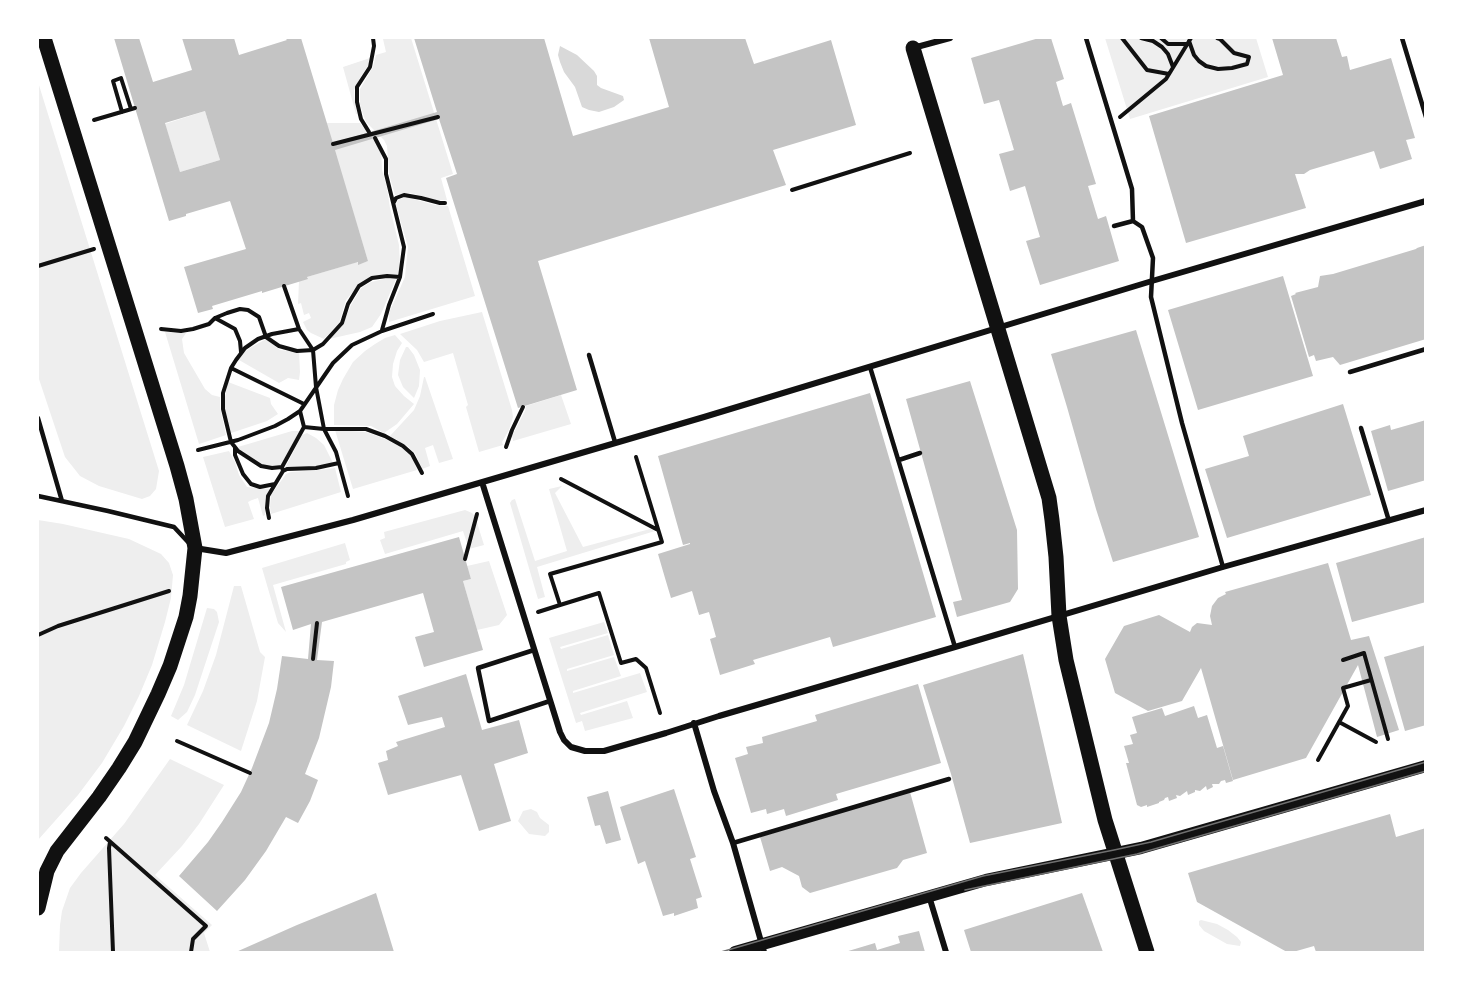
<!DOCTYPE html>
<style>
body{margin:0}
#map{position:relative;width:1463px;height:990px;overflow:hidden;background:#fff;font-family:Helvetica,sans-serif}
canvas{display:block}
.frame{position:absolute;inset:0;border:39px solid #fff;pointer-events:none}
</style>
<div id="map">
<canvas width="1463" height="990"></canvas>
<div class="frame"></div>
</div>
<script>
const ctx = document.querySelector('canvas').getContext('2d');
ctx.lineJoin = 'round';
function paint(path, color) {
  ctx.fillStyle = color;
  ctx.fill(path, 'evenodd');
}
function toPath(rows) {
  const path = new Path2D();
  for (const r of rows) {
    path.moveTo(r[0], r[1]);
    for (let i = 2; i < r.length; i += 2) path.lineTo(r[i], r[i + 1]);
  }
  return path;
}
function stroke(path, color, width, dash) {
  ctx.strokeStyle = color;
  ctx.lineWidth = width;
  ctx.lineCap = dash ? 'butt' : 'round';
  ctx.setLineDash(dash || []);
  ctx.stroke(path);
}
const green = toPath([
 [387,38,411,38,453,174,441,178,447,200,436,200,410,193,395,195,389,174,387,146,384,140,366,122,363,114,360,104,360,89,373,67,376,55,386,52,383,39],
 [1105,38,1256,38,1268,77,1130,119],
 [370,58,369,64,360,78,354,90,355,103,357,114,356,114,343,67],
 [38,82,159,471,156,489,150,496,142,499,99,486,80,476,65,457,38,376],
 [205,111,220,160,180,172,165,124],
 [326,123,360,123,381,149,382,170,387,188,390,208,399,245,400,268,399,273,397,275,371,277,358,286,346,300,339,323,324,339,311,333,307,330,303,322,311,318,309,313,304,315,301,303,298,304,299,281,308,278,307,277,357,262,359,264,368,261],
 [406,197,435,205,448,206,475,296,389,322,389,313,405,277,406,266,408,247,396,205,398,200],
 [384,279,396,279,381,314,372,327,360,332,329,339,342,326,351,305,361,288,371,282],
 [482,312,512,410,513,417,509,430,502,442,503,445,479,452,466,407,468,405,453,353,424,362,417,350,400,334,440,321],
 [165,332,186,333,182,339,184,353,205,389,212,395,220,397,220,408,226,435,199,444],
 [395,335,402,343,397,351,393,364,392,377,395,386,404,396,414,404,397,424,384,433,371,426,334,425,334,405,338,390,343,379,353,362,365,351,375,344,385,338],
 [266,339,280,350,299,352,300,372,299,380,288,378,279,383,239,360,243,353,250,348],
 [406,347,408,347,414,355,420,370,419,386,414,398,403,387,398,375,400,360],
 [424,377,425,377,453,459,439,463,433,445,425,448,430,466,422,469,415,453,407,446,390,436,414,410,420,396],
 [228,382,270,398,271,404,278,414,267,421,231,433,228,424,225,409,225,397],
 [561,395,571,424,513,441,512,436,525,411,526,406],
 [335,430,366,432,385,439,399,446,408,452,413,460,417,470,353,489],
 [292,431,299,431,299,432,280,467,263,466,241,451,238,447],
 [307,433,316,438,324,445,333,463,322,466,285,468,302,435],
 [229,451,235,462,239,475,247,487,270,489,265,498,265,515,263,516,258,498,252,500,248,502,254,519,225,527,203,457],
 [335,468,341,492,271,514,270,507,271,495,286,474,291,472,319,470],
 [562,486,555,493,583,547,650,529,655,531,537,567,545,597,538,599,510,503,512,500,515,499,535,561,567,551,549,489],
 [465,510,472,513,475,516,484,545,469,549,463,531,385,554,380,540,385,538,384,532],
 [38,520,63,524,129,539,161,554,169,563,173,575,171,598,165,622,152,665,139,696,124,726,102,763,78,795,38,840],
 [345,543,350,560,346,562,346,564,273,585,286,632,278,623,262,568],
 [489,561,507,615,499,625,477,630,463,581,471,579,467,566],
 [234,586,241,586,260,652,265,657,257,701,241,751,187,725,203,691,216,655],
 [207,608,214,609,217,612,219,622,195,695,187,712,178,720,171,716,184,685],
 [604,622,608,633,560,647,561,649,608,635,614,655,567,669,567,671,614,657,621,676,573,691,573,693,640,673,647,692,580,713,581,715,627,701,633,718,585,731,582,721,576,723,549,638],
 [170,759,224,785,199,824,182,846,155,875,212,925,204,933,210,952,59,952,60,925,62,911,70,888,81,873,124,824],
 [531,809,537,812,540,818,549,825,549,832,545,836,529,834,518,821,523,811],
 [1201,920,1217,924,1228,930,1237,937,1241,942,1240,946,1227,944,1204,931,1199,925,1199,921]
]);
const water = toPath([
 [560,46,577,55,594,71,597,76,597,85,601,88,623,96,624,100,614,107,599,112,589,110,582,107,575,87,564,72,560,62,558,55]
]);
const building = toPath([
 [114,38,139,38,153,82,192,70,182,38,234,38,239,55,287,40,286,39,292,38,301,38,333,143,437,112,414,38,544,38,573,136,669,107,649,38,745,38,754,64,831,40,856,125,773,150,786,185,538,261,577,390,518,408,446,178,457,174,439,119,335,150,368,261,358,265,358,262,307,277,308,279,262,293,262,291,212,306,213,309,198,313,184,267,246,249,230,201,186,214,186,216,169,221],
 [205,111,220,160,180,172,165,123],
 [1039,38,1051,38,1064,79,1056,82,1063,106,1071,103,1096,184,1088,186,1098,219,1106,216,1119,261,1040,285,1026,241,1040,237,1025,186,1010,191,999,154,1014,150,999,100,984,104,971,58],
 [1272,38,1336,38,1342,57,1347,56,1350,70,1391,58,1415,138,1406,140,1412,159,1380,169,1374,151,1310,170,1304,174,1295,174,1306,208,1186,243,1149,116,1283,75],
 [1426,245,1426,339,1340,365,1333,357,1316,361,1314,355,1309,357,1291,296,1296,294,1295,293,1318,287,1320,276,1333,274,1416,249,1417,248],
 [1283,276,1313,376,1198,410,1168,310],
 [1136,330,1199,537,1113,562,1096,509,1067,407,1051,354],
 [970,381,1017,530,1018,589,1010,602,957,617,953,602,962,600,906,399],
 [870,393,936,617,833,647,830,637,753,660,755,664,720,675,710,639,716,637,709,612,699,615,692,591,671,598,665,578,658,554,690,544,690,543,683,545,658,456],
 [1343,404,1371,495,1227,538,1205,469,1249,456,1243,436],
 [1426,420,1426,480,1388,491,1371,431,1390,425,1391,430],
 [459,537,471,579,463,581,483,650,424,667,415,637,434,632,423,593,322,622,317,660,334,661,331,687,319,738,305,774,318,780,310,801,298,823,286,817,266,851,245,880,217,911,179,876,208,842,222,822,241,792,252,768,269,723,277,689,282,656,308,659,311,624,293,630,281,587],
 [1426,537,1426,602,1352,622,1336,563],
 [1328,563,1351,640,1369,636,1399,730,1377,737,1358,665,1306,758,1233,780,1201,668,1182,701,1148,711,1115,693,1105,659,1124,626,1159,615,1190,632,1192,627,1197,623,1212,625,1210,616,1212,606,1218,598,1226,594,1225,592],
 [1426,645,1426,725,1405,731,1384,657],
 [1023,654,1062,823,970,843,951,774,923,685],
 [466,674,482,730,519,720,528,753,494,764,511,821,479,831,461,775,388,795,378,763,388,760,386,751,398,746,396,742,445,727,442,717,408,725,398,696],
 [918,684,941,763,836,794,838,800,786,816,784,809,767,814,766,809,751,813,735,758,748,754,746,747,763,743,762,737,817,721,815,715],
 [1194,706,1198,718,1207,715,1217,748,1223,746,1233,781,1226,783,1225,780,1221,781,1219,784,1212,784,1213,787,1207,790,1206,786,1200,791,1195,790,1195,792,1188,795,1187,791,1180,796,1176,795,1177,798,1169,801,1168,797,1165,798,1164,800,1159,802,1159,803,1147,807,1147,805,1141,807,1137,805,1126,763,1129,763,1124,746,1133,744,1130,735,1137,733,1132,717,1162,708,1165,716],
 [674,789,696,857,690,859,702,897,696,899,698,908,674,916,674,913,663,916,645,861,638,864,620,807],
 [608,791,621,840,606,844,600,825,595,826,587,797],
 [910,792,927,853,903,860,897,868,810,893,802,887,799,876,782,867,770,871,760,837],
 [1390,814,1396,837,1426,828,1426,952,1316,952,1314,946,1293,952,1287,952,1197,902,1188,873],
 [376,893,394,952,236,952,297,925],
 [1082,893,1103,952,971,952,964,930],
 [919,931,925,952,845,952,875,943,877,950,900,943,898,936]
]);
const path = toPath([
 [1122,38,1147,70,1169,74],
 [1141,38,1153,41,1162,47,1168,54,1173,67],
 [1161,38,1168,44,1187,44],
 [1189,41,1194,55,1199,61,1206,66,1218,69,1232,68,1247,64,1249,57,1234,53,1220,39,1217,38],
 [122,112,113,81,121,78,131,109],
 [1120,117,1166,79,1191,38],
 [94,120,135,108],
 [369,132,361,119,357,102,357,87,370,67,374,46,373,38],
 [375,138,386,159,386,174,404,247,400,277,389,305,382,330],
 [333,144,438,117],
 [792,190,910,153],
 [394,202,396,198,404,195,421,198,440,203,445,203],
 [38,266,94,249],
 [284,286,299,329,313,350,316,387,324,429,336,452,348,496],
 [215,318,235,329,240,341,241,352],
 [161,329,181,331,193,329,209,324,215,318,227,313,240,309,248,310,259,317,266,337,279,346,297,351,313,350,323,344,342,323,348,304,359,286,372,278,387,276,400,277],
 [231,368,304,404],
 [304,427,324,429,366,429,385,436,403,446,412,454,422,473],
 [506,447,512,430,523,407],
 [235,448,235,455,243,474,251,484,260,487,275,484],
 [198,450,238,440,275,426,288,419,300,411,333,363,352,345,382,331,433,314],
 [282,467,272,468,261,466,238,451,231,442,223,409,223,393,231,368,236,360,245,348,258,339,272,334,299,329],
 [283,471,287,469,316,468,339,463],
 [561,479,658,530],
 [269,518,267,508,268,496,283,471,282,467,304,427,300,411],
 [465,559,477,514],
 [560,605,599,593,621,663,636,659,646,668,660,713],
 [538,612,560,605,550,574,662,542,636,457],
 [38,635,58,626,169,591],
 [313,659,317,623],
 [1343,660,1364,653,1388,739],
 [1339,722,1376,742],
 [177,741,250,773],
 [1318,760,1348,706,1343,688,1371,680],
 [106,838,206,926,193,939,191,952],
 [110,842,109,848,113,952]
]);
const service = toPath([
 [1086,38,1132,189,1133,221,1142,227,1153,258,1151,297,1182,423,1223,567],
 [1402,38,1426,117],
 [1114,226,1133,221],
 [589,355,615,442],
 [870,367,955,647],
 [1350,372,1426,349],
 [38,418,62,501],
 [1361,428,1389,521],
 [899,460,920,453],
 [38,496,108,511,174,527,188,542],
 [534,650,478,668,489,721,550,701],
 [733,843,949,779]
]);
const minor = toPath([
 [913,48,950,38],
 [482,482,560,732,564,740,571,747,585,751,604,751,666,733,719,716,955,647,1223,567,1426,510],
 [195,548,226,553,353,520,704,417,1152,281,1426,201],
 [694,723,714,791,733,843,764,952],
 [929,896,946,952]
]);
const secondary = toPath([
 [735,952,986,880,1141,848,1426,766]
]);
const primary = toPath([
 [913,48,1049,498,1052,520,1056,557,1059,616,1066,660,1105,820,1147,952],
 [38,908,47,871,57,851,99,797,119,768,135,742,158,694,170,666,186,617,190,596,195,548,186,499,177,466,44,38]
]);
const tram = toPath([
 [965,890,1137,854,1426,771],
 [721,952,983,876,1114,850,1151,842,1426,762]
]);
paint(green, '#eee');
paint(water, '#d9d9d9');
paint(building, '#c4c4c4');
stroke(path, '#111', 4);
stroke(service, '#111', 4.5);
stroke(minor, '#111', 6);
stroke(secondary, '#111', 12);
stroke(primary, '#111', 15);
stroke(tram, '#707070', 1.5);
</script>
